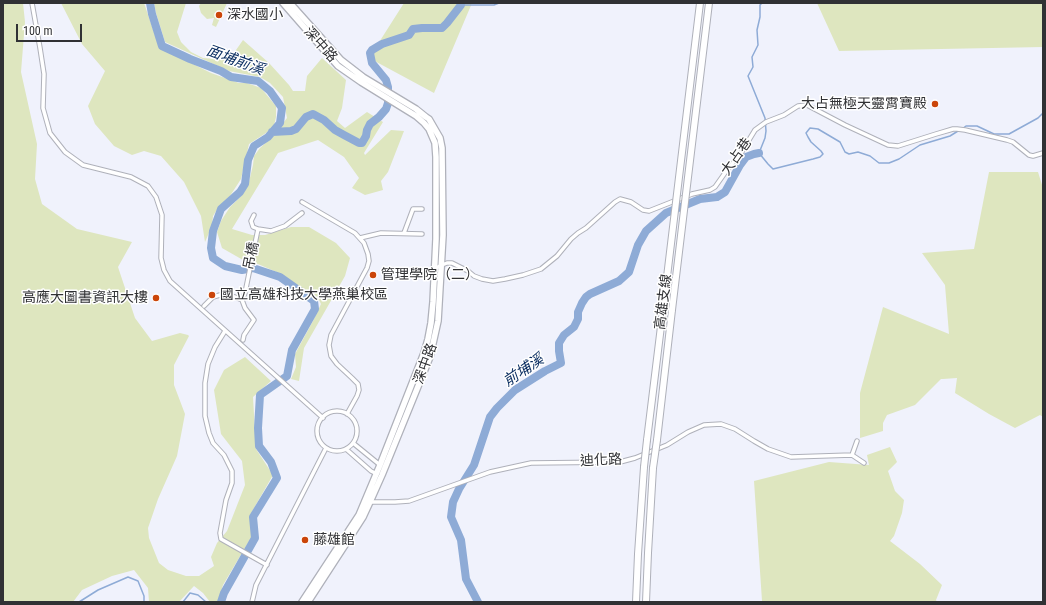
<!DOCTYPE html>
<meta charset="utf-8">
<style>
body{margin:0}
#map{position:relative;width:1046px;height:605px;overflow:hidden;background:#f0f2fc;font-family:"Roboto Condensed",sans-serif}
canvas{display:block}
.frame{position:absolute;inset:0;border:4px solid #303134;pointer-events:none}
.scale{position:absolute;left:16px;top:24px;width:66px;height:18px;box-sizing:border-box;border:2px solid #303134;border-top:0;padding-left:5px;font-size:12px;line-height:14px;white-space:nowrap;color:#303134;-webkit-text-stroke:3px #fff;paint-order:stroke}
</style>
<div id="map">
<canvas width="1046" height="605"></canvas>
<div class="frame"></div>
<div class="scale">100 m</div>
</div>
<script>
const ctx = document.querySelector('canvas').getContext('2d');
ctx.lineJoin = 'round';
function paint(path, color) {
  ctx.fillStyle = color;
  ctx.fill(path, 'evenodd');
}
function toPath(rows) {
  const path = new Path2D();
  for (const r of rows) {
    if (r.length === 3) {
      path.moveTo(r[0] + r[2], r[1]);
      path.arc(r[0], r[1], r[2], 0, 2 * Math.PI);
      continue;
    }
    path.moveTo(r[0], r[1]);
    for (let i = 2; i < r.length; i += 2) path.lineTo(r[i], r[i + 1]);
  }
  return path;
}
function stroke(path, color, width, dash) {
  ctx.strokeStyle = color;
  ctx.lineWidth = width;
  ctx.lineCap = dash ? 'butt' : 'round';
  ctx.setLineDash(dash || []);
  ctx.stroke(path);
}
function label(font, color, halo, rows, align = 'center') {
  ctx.font = font + ' "Roboto Condensed","Noto Sans TC",sans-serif';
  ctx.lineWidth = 3;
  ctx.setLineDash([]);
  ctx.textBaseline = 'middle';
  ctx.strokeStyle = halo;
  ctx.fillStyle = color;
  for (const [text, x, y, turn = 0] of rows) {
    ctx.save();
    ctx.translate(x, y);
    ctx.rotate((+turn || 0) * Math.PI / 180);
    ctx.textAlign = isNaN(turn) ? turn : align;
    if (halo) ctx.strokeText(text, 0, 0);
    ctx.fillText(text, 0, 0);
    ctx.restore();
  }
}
const green = toPath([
 [3,3,23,3,25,22,21,72,37,144,35,179,42,204,77,229,132,242,118,267,135,318,152,341,180,333,188,335,189,336,174,365,174,385,185,414,177,456,158,499,148,528,149,538,159,563,168,570,186,576,199,576,214,566,211,557,217,543,227,531,245,485,242,461,221,434,214,390,224,370,245,357,271,381,253,397,256,449,273,475,250,515,252,536,223,585,218,602,210,602,203,593,194,586,179,602,149,602,148,588,134,570,112,576,82,590,73,602,3,602],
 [61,3,144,3,159,47,211,73,239,83,247,83,261,88,276,106,276,117,274,126,266,133,249,144,241,179,230,196,218,208,213,216,212,226,205,242,201,216,184,182,161,156,144,151,132,155,114,146,95,124,88,106,105,71,82,44],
 [154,3,186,3,177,32,181,42,191,52,203,58,215,59,232,55,236,50,243,40,269,63,289,85,293,91,305,91,307,76,322,58,346,80,342,108,337,121,345,128,367,112,383,122,364,153,365,155,391,130,404,131,388,172,381,181,383,190,365,195,352,188,359,178,344,157,318,140,278,153,232,229,252,235,265,235,291,227,309,227,336,243,350,258,345,276,304,348,299,381,291,379,296,367,295,354,313,321,321,304,319,300,281,274,258,264,243,260,222,248,217,232,221,221,230,207,241,196,248,186,253,165,254,156,260,148,273,136,287,118,283,97,270,83,260,77,229,71,165,42,156,13],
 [201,3,227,3,216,27,212,25,214,18,207,19,201,13,199,6],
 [404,3,472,3,434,93,369,58],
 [817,3,1043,3,1043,47,839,51],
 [989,172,1038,172,1043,188,1043,417,1040,415,1015,428,989,414,955,393,957,378,943,379,941,379,915,405,887,415,883,423,883,431,860,438,860,393,883,307,949,334,945,285,922,253,974,249],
 [890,447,897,462,888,471,895,491,904,500,902,513,894,536,890,541,920,564,942,585,936,600,937,602,760,602,762,601,754,481,829,462,869,465,867,455]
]);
const stream = toPath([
 [762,3,760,5,760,17,757,30,758,45,752,57,753,67,748,76,765,118,766,131,765,138,759,153,768,164,773,169,813,159,820,157,823,154,821,151,811,142,808,137,806,133,810,128,818,129,840,142,845,152,849,154,858,152,870,156,879,163,889,163,899,159,920,145,950,136,958,131],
 [461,5,494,5,499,3],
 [962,129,966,126,977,126,994,134,1009,134,1038,118,1043,113],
 [79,602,98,590,128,577,138,581,144,596,144,602],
 [183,602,190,593,198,595,206,602]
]);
const river = toPath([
 [150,3,152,14,162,46,190,59,221,71,231,77,258,81,270,91,282,108,280,123,268,137,254,146,248,160,245,184,240,192,221,209,213,231,211,248,213,258,225,266,242,270,253,268,280,277,314,301,315,309,292,350,287,376,260,395,258,428,259,446,271,462,277,478,253,517,255,538,224,593,221,602],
 [272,132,291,131,296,129,306,117,313,114,324,120,335,130,344,135,359,143,362,143,366,136,367,130,370,124,379,117,386,109,388,103,388,87,386,80,372,63,370,53,372,50,382,44,409,35,413,29,422,28,442,28,447,23,461,5,461,3],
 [478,602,466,579,461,540,451,517,453,502,459,489,474,465,490,417,497,408,515,390,545,371,561,363,559,351,559,343,564,335,574,327,578,319,578,312,582,303,586,297,590,294,619,281,629,272,638,245,646,231,666,213,700,199,717,197,725,192,740,165,746,157,754,154,759,153]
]);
const street = toPath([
 [32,3,40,48,44,74,43,108,50,133,65,152,83,165,131,177,148,186,156,197,162,215,161,258,164,270,170,281,323,418],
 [302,202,355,233,364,243,368,254,369,261,367,268,331,335,329,345,331,356,337,364,352,378,358,384,359,390,357,396,347,414],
 [254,215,251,221,253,227,258,229,271,231,285,226,302,213],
 [404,233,413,209,422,209],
 [360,238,381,233,422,234],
 [434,269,442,265,447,263,452,263,468,271,474,276,482,279,493,281,505,279,523,275,541,269,557,256,571,239,578,233,586,228,615,202,620,199,631,202,643,210,649,211,692,194,710,190,715,187,727,170,741,153,755,130,766,122,784,115,798,106,807,105,845,125,888,145,898,146,936,134,953,129,957,129,965,130,1007,140,1013,142,1029,155,1033,156,1043,153],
 [204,306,213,297,220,295,235,297,242,300],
 [225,331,215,347,208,364,205,383,205,416,209,433,213,443,224,455,232,471,232,483,226,500,220,533,221,539,267,565],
 [243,340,244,335,254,320,245,308,242,300,245,293,258,229],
 [337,431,20],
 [353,443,380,465],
 [346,449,371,471,377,474],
 [852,455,857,441],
 [852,455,864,463],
 [370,502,395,502,409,501,490,472,531,463,620,462,635,458,667,445,688,432,704,425,721,424,735,429,754,441,768,449,791,457,852,455],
 [252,602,256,585,326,448]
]);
const primary = toPath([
 [283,3,338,66,361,82,416,116,424,123,429,129,435,143,436,157,436,239,433,302,431,323,428,339,424,353,380,465,359,515,302,602],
 [290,3,341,60,363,77,416,109,426,117,429,119,440,138,442,148,443,235,438,321,430,357,382,475,370,502,363,517,347,542,308,602]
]);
const highway = toPath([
 [647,440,663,310],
 [657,440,672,310],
 [636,602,638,554,644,467],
 [646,602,648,553,653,468]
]);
const highwayBridge = toPath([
 [663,310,700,3],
 [672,310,709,3],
 [644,467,647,440],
 [653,468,657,440]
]);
const markers = [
 [219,15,4,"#cb4509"],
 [935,104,4,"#cb4509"],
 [373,275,4,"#cb4509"],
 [212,295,4,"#cb4509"],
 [156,298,4,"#cb4509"],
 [305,540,4,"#cb4509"]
];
const poiNames = [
 ["深水國小",227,15],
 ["大占無極天靈霄寶殿",927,104,"right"],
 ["管理學院（二）",381,275],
 ["國立高雄科技大學燕巢校區",220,295],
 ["高應大圖書資訊大樓",148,298,"right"],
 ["藤雄館",313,540]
];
const streetNames = [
 ["深中路",320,45,48],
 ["大占巷",737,157,-55],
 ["吊橋",252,256,-79],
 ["高雄支線",664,302,-83],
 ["深中路",426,364,-70],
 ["迪化路",601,461,-3]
];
const waterNames = [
 ["面埔前溪",235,61,20],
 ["前埔溪",524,371,-34]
];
paint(green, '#dee6bf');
stroke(stream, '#8eabd6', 1.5);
stroke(river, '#8eabd6', 8);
stroke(street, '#afb1ba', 5.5);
stroke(primary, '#afb1ba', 8);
stroke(highway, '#afb1ba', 8);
stroke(street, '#fff', 3.5);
stroke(primary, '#fff', 5.5);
stroke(highway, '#fff', 6);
stroke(highwayBridge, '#afb1ba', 8, []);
stroke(highwayBridge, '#fff', 6);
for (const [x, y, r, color] of markers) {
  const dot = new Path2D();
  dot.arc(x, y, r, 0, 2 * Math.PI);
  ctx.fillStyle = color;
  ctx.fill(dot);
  stroke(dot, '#fff', 1.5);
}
label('14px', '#303134', '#fff', poiNames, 'left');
label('14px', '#303134', '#fff', streetNames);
label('italic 15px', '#072b5f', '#fff', waterNames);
</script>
